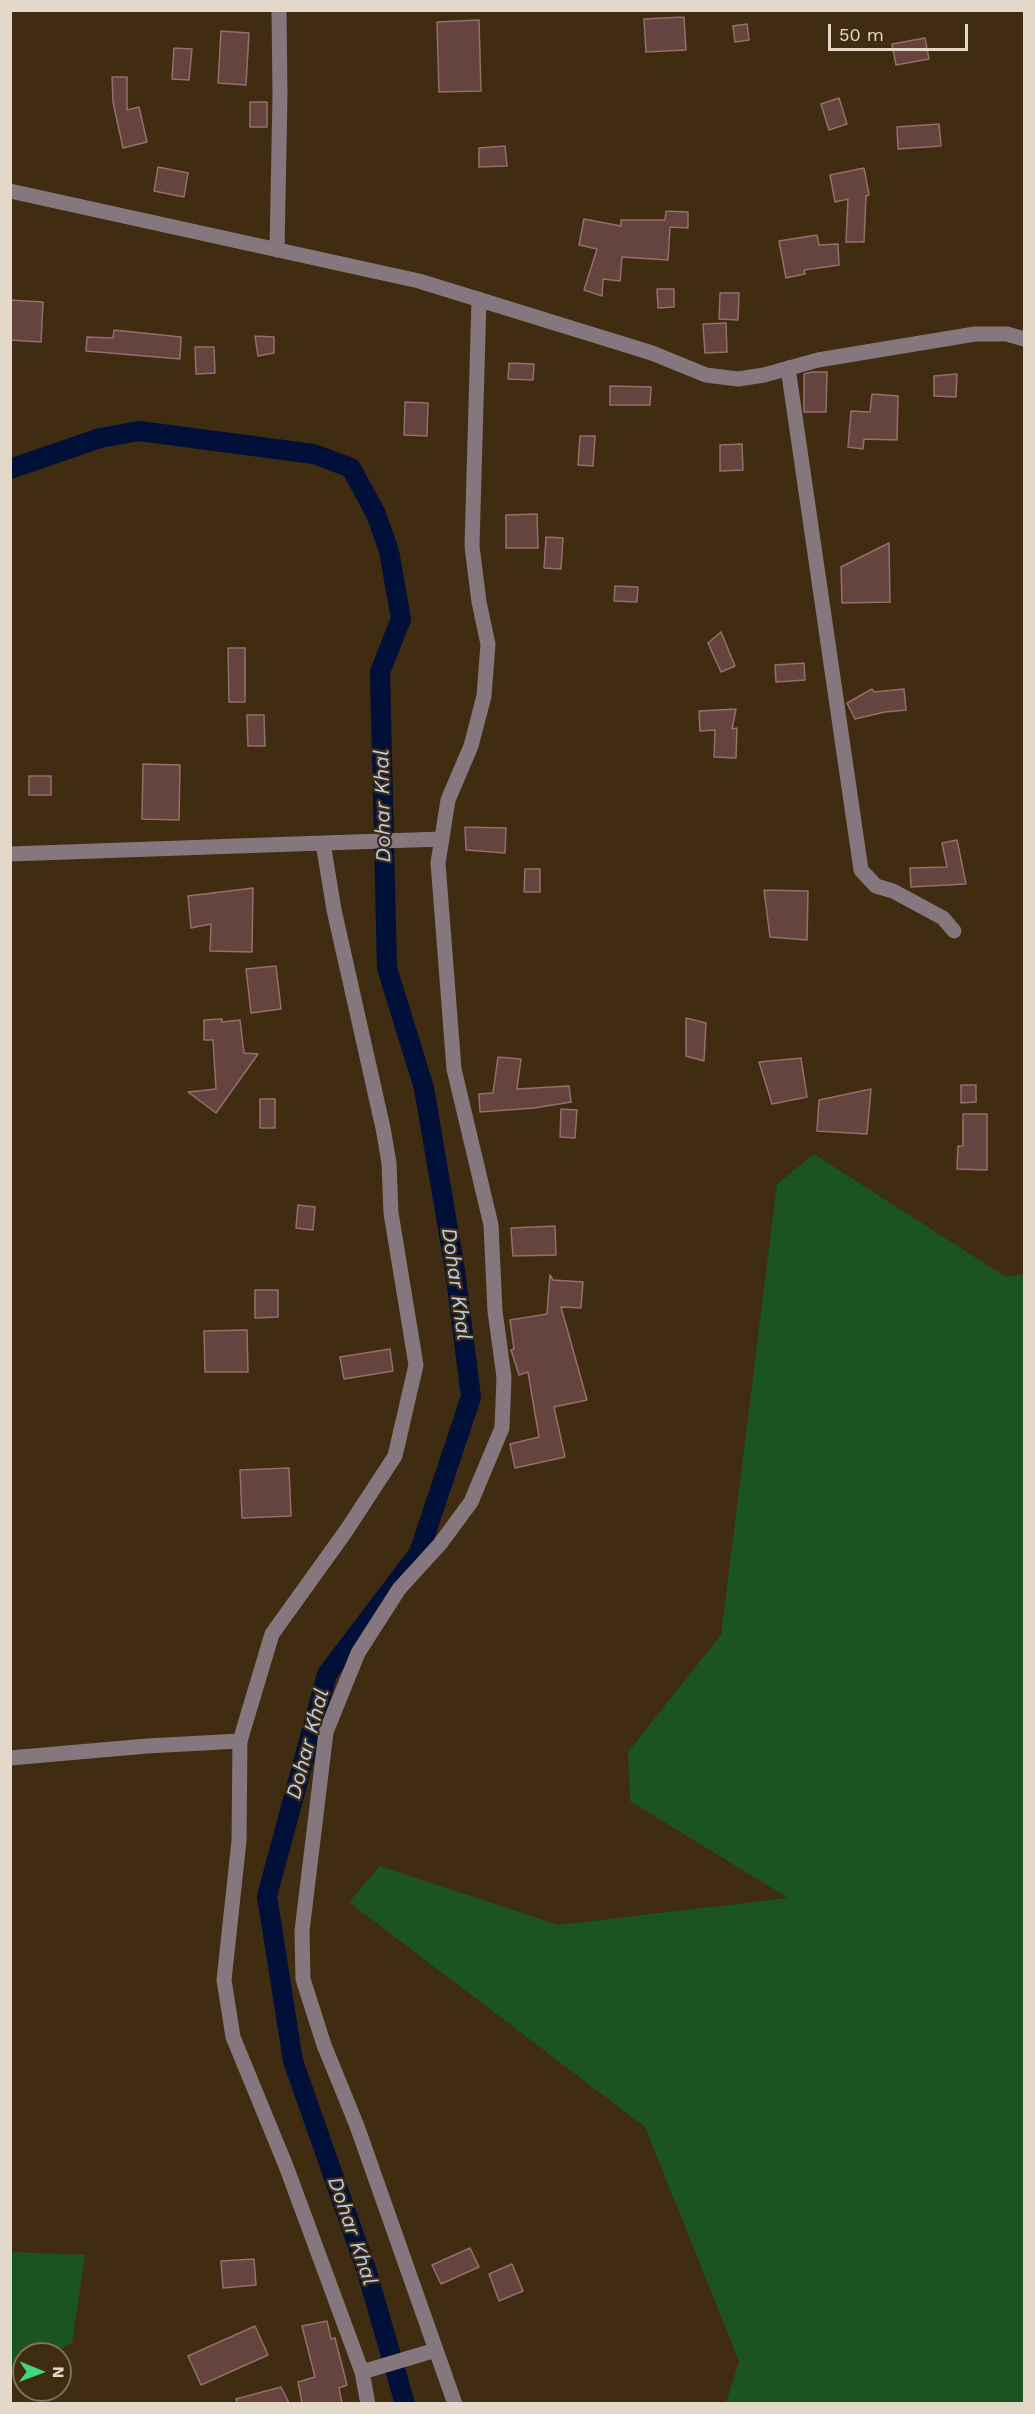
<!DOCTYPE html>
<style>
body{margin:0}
#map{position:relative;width:1035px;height:2414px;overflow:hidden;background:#3f2c11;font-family:"Work Sans",sans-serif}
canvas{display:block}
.frame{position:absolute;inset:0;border:12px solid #e4d8c9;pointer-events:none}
.north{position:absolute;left:12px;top:2342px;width:60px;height:60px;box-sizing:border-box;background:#3f2c11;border:2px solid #81715b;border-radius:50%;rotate:91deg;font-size:16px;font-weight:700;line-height:24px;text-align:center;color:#e4d8c9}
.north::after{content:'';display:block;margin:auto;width:21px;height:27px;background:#41d77c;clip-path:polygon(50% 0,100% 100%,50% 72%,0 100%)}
.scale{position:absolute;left:828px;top:24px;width:140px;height:27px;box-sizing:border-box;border:3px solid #e4d8c9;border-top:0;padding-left:8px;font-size:18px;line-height:21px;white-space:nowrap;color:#e4d8c9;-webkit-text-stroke:4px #3f2c11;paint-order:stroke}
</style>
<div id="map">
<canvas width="1035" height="2414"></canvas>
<div class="frame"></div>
<div class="north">N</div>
<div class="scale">50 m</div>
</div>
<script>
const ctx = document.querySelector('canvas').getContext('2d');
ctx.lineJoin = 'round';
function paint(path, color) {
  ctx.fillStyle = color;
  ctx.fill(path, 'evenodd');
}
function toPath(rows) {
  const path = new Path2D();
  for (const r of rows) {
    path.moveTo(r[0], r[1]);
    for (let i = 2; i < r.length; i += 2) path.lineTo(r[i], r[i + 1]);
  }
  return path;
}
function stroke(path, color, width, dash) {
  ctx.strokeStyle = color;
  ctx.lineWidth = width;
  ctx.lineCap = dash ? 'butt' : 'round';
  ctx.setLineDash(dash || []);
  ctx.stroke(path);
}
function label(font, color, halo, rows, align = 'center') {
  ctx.font = font + ' "Work Sans",sans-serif';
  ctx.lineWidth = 4.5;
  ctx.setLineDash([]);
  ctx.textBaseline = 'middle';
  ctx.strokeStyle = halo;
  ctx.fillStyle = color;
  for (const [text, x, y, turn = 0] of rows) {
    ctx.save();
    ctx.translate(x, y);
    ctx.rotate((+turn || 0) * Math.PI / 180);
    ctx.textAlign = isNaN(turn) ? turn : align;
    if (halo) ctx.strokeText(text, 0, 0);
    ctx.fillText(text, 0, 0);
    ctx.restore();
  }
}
const green = toPath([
 [814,1154,1006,1277,1024,1274,1024,2403,726,2403,739,2361,645,2127,349,1902,380,1866,558,1925,788,1898,630,1801,628,1752,721,1635,777,1184],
 [11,2252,85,2255,72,2343,52,2354,24,2354,24,2369,11,2377]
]);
const canal = toPath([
 [10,469,100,438,139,431,314,454,351,468,376,514,389,551,401,619,380,672,387,968,424,1088,455,1270,471,1397,419,1553,327,1674,267,1896,293,2061,366,2269,405,2404]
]);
const building = toPath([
 [684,17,686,50,646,52,644,19,684,17],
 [479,20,481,91,439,92,437,22,479,20],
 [747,24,749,40,735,42,733,26,747,24],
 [221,31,249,33,246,85,218,83,221,31],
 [925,38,929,59,896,65,892,44,925,38],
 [174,48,192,49,189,80,172,79,174,48],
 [112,77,127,77,127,110,139,107,147,142,123,148,113,102,112,77],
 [839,98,847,124,829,130,821,104,839,98],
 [250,102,267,102,267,127,250,127,250,102],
 [939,124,941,146,898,149,897,127,939,124],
 [505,146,507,166,479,167,479,148,505,146],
 [158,167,188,173,184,197,154,191,158,167],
 [864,168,869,195,866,196,864,242,846,242,848,199,835,202,830,175,864,168],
 [666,211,688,212,688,228,670,227,668,260,622,257,620,281,603,279,602,296,584,290,597,249,579,245,584,219,621,226,621,220,665,220,666,211],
 [817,235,819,245,838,244,839,265,804,270,805,274,786,278,779,241,817,235],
 [657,289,674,289,674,307,658,308,657,289],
 [720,293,739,293,738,320,719,319,720,293],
 [10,300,43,302,41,342,10,340,10,300],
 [726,323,727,352,705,353,703,324,726,323],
 [114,330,181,337,180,359,86,351,87,337,113,338,114,330],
 [255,336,274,337,274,353,258,356,255,336],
 [195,347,214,347,215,373,196,374,195,347],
 [509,363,534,364,533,380,508,379,509,363],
 [812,372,827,372,826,412,804,412,804,374,812,372],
 [957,374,956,397,934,396,934,376,957,374],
 [610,386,651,387,650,405,610,405,610,386],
 [872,394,898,396,897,440,864,439,863,449,848,447,851,411,870,412,872,394],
 [405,402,428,403,427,436,404,435,405,402],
 [580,436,595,436,593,466,578,465,580,436],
 [742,444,743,470,720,471,720,445,742,444],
 [537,514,538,548,506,548,506,515,537,514],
 [546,537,563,538,561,569,544,568,546,537],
 [889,543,890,602,842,603,841,567,889,543],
 [615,586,638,587,637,602,614,601,615,586],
 [721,632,735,666,721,672,708,643,721,632],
 [228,648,245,648,245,702,229,702,228,648],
 [804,663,805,680,776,682,775,665,804,663],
 [872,689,874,692,904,689,906,710,885,712,855,719,847,703,872,689],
 [736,709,732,729,737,728,736,758,714,757,715,730,700,731,699,711,736,709],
 [247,715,264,715,265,746,248,746,247,715],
 [143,764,180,765,179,820,142,819,143,764],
 [29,776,51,776,51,795,29,795,29,776],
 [465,827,506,828,505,853,466,850,465,827],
 [957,840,966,884,911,887,910,868,947,867,942,843,957,840],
 [525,869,540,869,540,892,524,892,525,869],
 [253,888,252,952,210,951,211,924,191,928,188,896,253,888],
 [764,890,808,891,807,940,770,937,764,890],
 [276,966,281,1009,251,1013,246,969,276,966],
 [686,1018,706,1023,704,1061,686,1056,686,1018],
 [222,1019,222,1022,240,1020,244,1053,258,1054,216,1113,188,1092,216,1089,213,1040,204,1040,204,1020,222,1019],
 [498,1057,521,1059,517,1089,569,1086,571,1102,534,1108,480,1112,479,1094,493,1093,498,1057],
 [801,1058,807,1097,772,1104,759,1062,801,1058],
 [961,1085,976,1085,976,1102,961,1103,961,1085],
 [871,1089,867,1134,817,1131,819,1100,871,1089],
 [260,1099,275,1099,275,1128,260,1128,260,1099],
 [561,1109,577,1110,575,1138,560,1137,561,1109],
 [963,1114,987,1114,987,1170,957,1169,958,1146,963,1146,963,1114],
 [298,1205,315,1207,313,1230,296,1228,298,1205],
 [555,1226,556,1255,513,1256,511,1228,555,1226],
 [550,1275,553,1280,583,1282,581,1308,561,1307,587,1400,554,1407,565,1457,515,1468,510,1444,539,1437,528,1372,519,1375,511,1350,514,1349,510,1320,547,1314,550,1275],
 [255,1290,278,1290,278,1317,255,1318,255,1290],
 [247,1330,248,1372,205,1372,204,1331,247,1330],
 [390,1349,393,1371,344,1379,340,1357,390,1349],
 [289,1468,291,1516,242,1518,240,1470,289,1468],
 [470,2248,479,2267,441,2284,432,2265,470,2248],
 [254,2259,256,2285,223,2288,221,2261,254,2259],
 [512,2264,523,2291,499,2301,489,2274,512,2264],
 [327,2321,331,2339,335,2338,347,2385,339,2388,342,2403,302,2403,298,2382,315,2377,302,2326,327,2321],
 [255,2326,268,2355,201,2385,188,2356,255,2326],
 [281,2387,289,2403,237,2403,236,2399,281,2387]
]);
const minor = toPath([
 [10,191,419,281,652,353,706,375,738,379,764,375,818,360,975,334,1007,334,1024,339],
 [277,250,280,95,279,10],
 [788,368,861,870,876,886,893,891,943,918,954,931],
 [10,854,323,843],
 [10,1758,147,1746,240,1741],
 [362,2372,436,2350],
 [368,2404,362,2372,286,2166,233,2037,224,1980,239,1841,240,1741,272,1634,346,1531,395,1456,416,1365,391,1213,389,1163,383,1128,334,910,323,843,442,839],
 [455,2404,357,2126,324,2045,303,1979,302,1931,326,1732,358,1653,399,1589,440,1544,471,1502,502,1428,504,1377,495,1311,491,1225,454,1069,438,863,448,800,471,746,484,696,488,644,479,602,472,546,479,299]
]);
const waterNames = [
 ["Dohar Khal",383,806,-91],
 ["Dohar Khal",456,1284,82],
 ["Dohar Khal",308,1744,-75],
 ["Dohar Khal",352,2231,71]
];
paint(green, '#1c541f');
stroke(canal, '#001039', 20);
paint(building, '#65433f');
stroke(building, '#956f6b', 1.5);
stroke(minor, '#86777e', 15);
label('italic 21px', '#b9cff2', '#3f2c11', waterNames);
</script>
